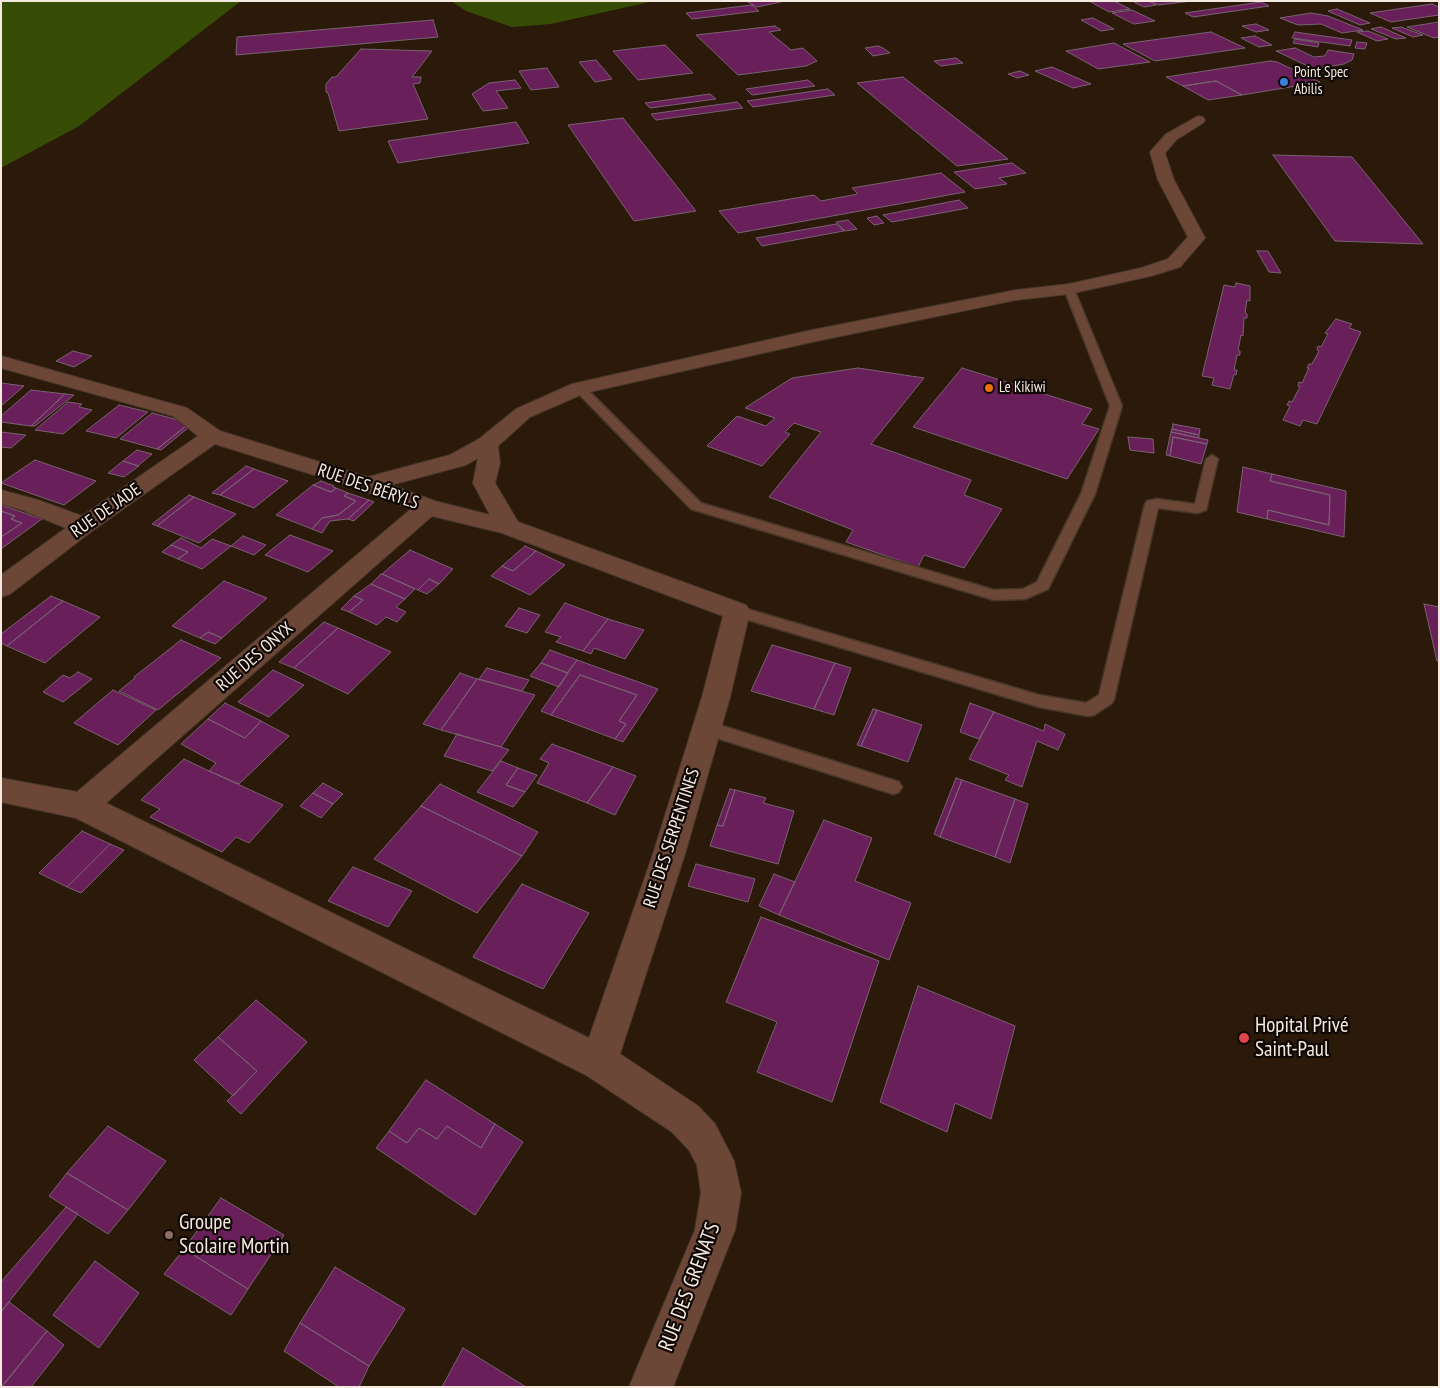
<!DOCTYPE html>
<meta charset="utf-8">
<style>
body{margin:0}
#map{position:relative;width:1440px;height:1388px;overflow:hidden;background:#2b1a0a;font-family:"PT Sans Narrow",sans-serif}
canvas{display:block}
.frame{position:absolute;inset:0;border:2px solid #f6eae0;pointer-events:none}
</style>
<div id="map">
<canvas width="1440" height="1388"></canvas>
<div class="frame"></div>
</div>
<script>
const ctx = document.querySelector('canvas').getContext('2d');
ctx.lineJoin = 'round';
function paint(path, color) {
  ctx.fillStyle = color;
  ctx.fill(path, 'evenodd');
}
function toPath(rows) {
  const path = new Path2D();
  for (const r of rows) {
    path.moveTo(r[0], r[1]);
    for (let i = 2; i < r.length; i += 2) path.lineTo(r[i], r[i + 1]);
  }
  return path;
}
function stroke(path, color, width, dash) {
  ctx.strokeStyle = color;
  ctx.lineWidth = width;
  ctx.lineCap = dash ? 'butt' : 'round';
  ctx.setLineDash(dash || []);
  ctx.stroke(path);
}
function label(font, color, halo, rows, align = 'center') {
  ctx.font = font + ' "PT Sans Narrow",sans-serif';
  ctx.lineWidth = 4.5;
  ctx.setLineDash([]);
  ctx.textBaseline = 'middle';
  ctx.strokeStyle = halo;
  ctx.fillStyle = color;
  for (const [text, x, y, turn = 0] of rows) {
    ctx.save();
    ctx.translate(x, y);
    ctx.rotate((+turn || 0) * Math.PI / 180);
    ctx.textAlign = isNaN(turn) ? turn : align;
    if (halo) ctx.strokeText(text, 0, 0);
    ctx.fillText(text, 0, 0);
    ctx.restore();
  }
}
const green = toPath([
 [1,1,241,1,79,126,1,168],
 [451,1,654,1,551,24,512,27,466,11]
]);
const building = toPath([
 [746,1,785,1,757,7,746,1],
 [1089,1,1114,1,1130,9,1109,12,1089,1],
 [1148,1,1156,5,1144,7,1134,2,1148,1],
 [1150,1,1192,1,1158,5,1150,1],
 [1261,2,1269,6,1193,17,1185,13,1261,2],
 [1432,4,1439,7,1439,15,1391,22,1370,13,1432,4],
 [752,5,759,11,692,19,686,13,752,5],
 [1337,9,1370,23,1360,25,1328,11,1337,9],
 [1132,10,1155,21,1134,24,1112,13,1132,10],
 [1311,13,1328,16,1363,30,1342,33,1321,24,1298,25,1280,18,1311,13],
 [1093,18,1114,29,1101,31,1081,20,1093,18],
 [433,20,438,37,236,55,237,37,433,20],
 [1439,22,1439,37,1434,38,1407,27,1439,22],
 [1256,24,1269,30,1256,32,1242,26,1256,24],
 [775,26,781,30,769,32,791,50,803,48,817,61,806,66,738,75,696,35,775,26],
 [1381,27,1406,38,1396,39,1371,29,1381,27],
 [1401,27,1423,35,1413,37,1392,28,1401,27],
 [1368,31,1388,39,1377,41,1357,32,1368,31],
 [1211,32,1245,48,1155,61,1123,44,1211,32],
 [1295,32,1352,40,1350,46,1292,38,1295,32],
 [1255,36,1272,45,1259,47,1241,38,1255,36],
 [1295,39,1319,43,1318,47,1293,43,1295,39],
 [1357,42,1367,43,1365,49,1355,48,1357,42],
 [1114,43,1150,62,1098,69,1066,51,1114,43],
 [665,45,693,73,638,80,613,51,665,45],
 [878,46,883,48,890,53,873,56,865,48,878,46],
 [1295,48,1314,57,1325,56,1328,50,1354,54,1352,60,1344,64,1314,69,1276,51,1295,48],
 [361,49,432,51,412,77,421,77,420,83,413,84,428,119,339,131,328,93,326,92,326,84,332,77,336,77,361,49],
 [956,58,963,63,941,66,934,61,956,58],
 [596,60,612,79,595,82,579,62,596,60],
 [1270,61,1277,62,1320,82,1242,95,1216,81,1183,86,1166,77,1270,61],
 [1052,67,1091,84,1073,88,1035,71,1052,67],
 [547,68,559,87,531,90,519,71,547,68],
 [1020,71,1029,75,1017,78,1008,74,1020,71],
 [903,77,1008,159,957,166,857,83,903,77],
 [515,80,521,88,496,91,508,108,483,111,472,94,489,83,515,80],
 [808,80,815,86,752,95,746,89,808,80],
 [1216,81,1242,95,1208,100,1183,86,1216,81],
 [828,89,835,95,753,107,747,101,828,89],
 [710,94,716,99,650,108,645,103,710,94],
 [737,102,743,108,656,120,651,114,737,102],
 [623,118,696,211,634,221,568,125,623,118],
 [516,122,529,143,398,163,388,141,516,122],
 [1273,155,1352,157,1423,244,1335,241,1273,155],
 [1012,163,1026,173,999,178,1007,184,975,189,954,172,1012,163],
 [941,173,965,192,738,233,719,211,814,195,821,201,858,194,852,188,941,173],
 [959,200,968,208,892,222,883,215,959,200],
 [877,216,884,223,874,225,867,218,877,216],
 [848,220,857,229,845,231,836,222,848,220],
 [836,224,844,231,762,246,756,238,836,224],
 [1257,251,1268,251,1281,273,1269,272,1257,251],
 [1236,283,1250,286,1250,301,1247,300,1245,313,1247,314,1247,318,1244,318,1243,336,1241,335,1238,350,1240,351,1240,355,1237,355,1234,370,1237,370,1236,375,1234,374,1230,389,1212,385,1214,378,1202,376,1224,285,1235,287,1236,283],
 [1336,319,1352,324,1349,328,1361,332,1317,424,1303,420,1300,426,1283,420,1290,406,1287,405,1289,401,1292,402,1300,387,1298,386,1299,382,1302,383,1309,368,1307,368,1309,364,1312,364,1319,351,1317,350,1318,346,1321,347,1328,334,1325,333,1336,319],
 [73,351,92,356,74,367,56,361,73,351],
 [858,368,924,378,871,444,971,480,964,495,1002,509,964,568,924,555,918,567,846,542,853,530,769,497,821,432,794,423,785,432,790,434,762,466,707,446,737,416,766,426,775,418,745,408,792,378,858,368],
 [962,368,1092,409,1082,424,1099,429,1067,479,913,427,962,368],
 [1,383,24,386,1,406,1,383],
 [31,390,65,394,31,426,1,422,1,416,31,390],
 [65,394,74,395,35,426,31,426,65,394],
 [68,402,82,404,79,407,92,410,63,434,35,430,68,402],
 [119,405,148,412,116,438,86,431,119,405],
 [152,413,190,423,157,449,120,439,152,413],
 [190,423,193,424,161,450,157,449,190,423],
 [1173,424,1200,429,1199,435,1172,429,1173,424],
 [1172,429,1199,435,1199,438,1171,432,1172,429],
 [1,432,26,435,11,448,1,447,1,432],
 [1171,432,1208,440,1207,444,1173,437,1170,456,1166,455,1171,432],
 [1128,437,1153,439,1154,453,1130,450,1128,437],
 [1173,437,1207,444,1201,464,1170,456,1173,437],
 [137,450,152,454,138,466,123,461,137,450],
 [35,460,96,481,64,505,1,483,35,460],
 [123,461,139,466,124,477,108,473,123,461],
 [246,466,254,469,220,495,212,493,246,466],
 [1243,467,1272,474,1270,481,1330,495,1329,525,1268,510,1267,519,1237,512,1243,467],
 [254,469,288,481,254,508,220,495,254,469],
 [1272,474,1346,491,1344,537,1267,519,1268,510,1329,525,1330,495,1270,481,1272,474],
 [321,481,334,486,333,487,336,488,331,492,313,485,321,481],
 [313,485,331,492,336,488,348,493,344,496,356,501,338,515,322,518,312,529,276,515,313,485],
 [348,493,369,500,348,519,330,521,322,533,312,529,322,518,338,515,356,501,344,496,348,493],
 [189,495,194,497,157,526,152,524,189,495],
 [194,497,236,514,199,543,157,526,194,497],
 [369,500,374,502,354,521,348,519,369,500],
 [1,505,42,519,1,549,1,537,22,523,11,519,15,516,1,511,1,505],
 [1,511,15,516,11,519,22,523,1,537,1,511],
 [290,535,333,551,308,572,265,555,290,535],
 [243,536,266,545,254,555,231,546,243,536],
 [181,538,201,548,212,539,231,546,202,569,178,559,188,552,171,545,181,538],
 [171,545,188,552,178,559,162,552,171,545],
 [525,546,536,551,513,571,502,566,525,546],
 [410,550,453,569,439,584,429,579,418,590,382,574,410,550],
 [536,551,565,565,530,595,491,576,502,566,513,571,536,551],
 [381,574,382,574,415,589,405,599,371,584,381,574],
 [429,579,439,584,427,594,418,590,429,579],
 [224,581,267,598,222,638,208,632,200,638,172,626,224,581],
 [371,584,405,599,396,607,406,612,397,622,386,617,377,625,349,612,363,600,354,596,371,584],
 [51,596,63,601,7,646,1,643,1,634,51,596],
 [354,596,363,600,349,612,341,609,354,596],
 [63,601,100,617,45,663,7,646,63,601],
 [565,603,608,619,583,651,556,642,561,637,545,632,565,603],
 [1424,604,1439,607,1439,661,1437,661,1424,604],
 [519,608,540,615,527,633,505,626,519,608],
 [608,619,644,630,625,659,594,648,591,654,583,651,608,619],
 [324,622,338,628,294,668,279,662,324,622],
 [338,628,391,652,348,694,294,668,338,628],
 [208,632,222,638,215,644,200,638,208,632],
 [181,640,221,658,158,710,119,691,135,678,134,677,181,640],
 [772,645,835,663,814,709,751,691,772,645],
 [550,650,577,660,567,673,541,663,550,650],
 [577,660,658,689,623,742,615,739,626,724,619,721,637,695,580,675,551,715,541,711,577,660],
 [541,663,568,673,559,687,530,676,541,663],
 [835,663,851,668,834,715,814,709,835,663],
 [487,668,529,680,522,691,479,679,487,668],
 [273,670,304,685,269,717,238,702,273,670],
 [78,672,92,679,63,702,43,692,63,675,70,678,78,672],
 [460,673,477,679,441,730,423,724,460,673],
 [580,675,637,695,619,721,626,724,615,739,551,715,580,675],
 [477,679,535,695,501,747,441,730,477,679],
 [113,690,156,710,118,745,74,723,113,690],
 [225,703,261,721,245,738,208,719,225,703],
 [970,703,994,712,979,739,960,732,970,703],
 [873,709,877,710,861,746,857,745,873,709],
 [877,710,922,725,908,762,861,746,877,710],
 [994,712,1044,731,1045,724,1065,734,1058,750,1037,741,1022,787,1005,780,1009,775,969,759,994,712],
 [208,719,245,738,261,721,289,736,239,784,209,771,216,763,181,744,208,719],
 [457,734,501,747,509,750,492,771,444,756,457,734],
 [552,744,613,767,587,803,537,783,549,763,540,759,552,744],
 [184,759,209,771,283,805,249,843,236,837,222,852,150,817,160,809,141,800,184,759],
 [501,761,518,768,506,785,525,792,513,807,477,792,501,761],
 [613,767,636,776,615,815,587,803,613,767],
 [518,768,537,775,525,792,506,785,518,768],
 [956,778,962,780,940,837,934,834,956,778],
 [962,780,1015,799,995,857,940,837,962,780],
 [323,783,343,794,333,804,313,793,323,783],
 [440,784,538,832,522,856,421,806,440,784],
 [730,789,735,790,723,826,717,825,730,789],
 [735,790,766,798,763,803,794,811,778,864,710,846,717,825,723,826,735,790],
 [313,793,333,804,321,818,300,806,313,793],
 [1015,799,1028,804,1010,863,995,857,1015,799],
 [421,806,522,856,477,913,374,859,421,806],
 [824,820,872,838,855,881,911,903,889,960,779,915,824,820],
 [82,831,110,844,67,887,39,873,82,831],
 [110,844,124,850,81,893,67,887,110,844],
 [696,864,755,879,748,902,688,886,696,864],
 [353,867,412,891,388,927,328,901,353,867],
 [774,874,795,882,779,915,759,906,774,874],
 [522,884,589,913,543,989,473,957,522,884],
 [761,917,879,961,832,1102,757,1072,777,1022,726,1002,761,917],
 [918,986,1015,1026,991,1119,955,1103,947,1132,880,1102,918,986],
 [256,1000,307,1042,241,1114,227,1101,257,1071,218,1037,256,1000],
 [218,1037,257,1071,233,1096,194,1060,218,1037],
 [426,1080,495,1124,481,1148,447,1126,437,1139,419,1128,407,1143,389,1131,426,1080],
 [495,1124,523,1142,475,1215,376,1148,389,1131,407,1143,419,1128,437,1139,447,1126,481,1148,495,1124],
 [108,1126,166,1161,128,1210,67,1173,108,1126],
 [67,1173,128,1210,108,1234,49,1196,67,1173],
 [221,1198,284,1235,248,1289,184,1249,221,1198],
 [66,1207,78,1214,1,1312,1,1282,66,1207],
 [184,1249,248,1289,231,1315,164,1274,184,1249],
 [95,1261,139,1293,99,1348,53,1315,95,1261],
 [335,1267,405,1309,369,1366,300,1323,335,1267],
 [9,1302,47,1331,1,1387,1,1312,9,1302],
 [300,1323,369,1366,359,1387,339,1387,284,1351,300,1323],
 [47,1331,64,1345,31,1387,2,1387,47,1331],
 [463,1348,526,1387,442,1387,463,1348]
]);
const service = toPath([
 [1069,286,1074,289,1122,406,1095,494,1050,585,1048,589,1025,599,994,600,691,509,573,388,575,385,583,385,701,503,994,590,1023,589,1037,582,1081,494,1110,406,1064,289,1069,286],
 [1212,455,1218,459,1206,510,1197,513,1158,508,1114,699,1112,703,1094,715,1088,716,1039,707,732,615,729,611,732,607,737,606,1039,695,1086,703,1099,695,1145,504,1147,501,1157,499,1195,504,1206,459,1212,455],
 [707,721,893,780,899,782,902,787,899,792,893,794,701,733,699,728,701,723,707,721]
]);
const minor = toPath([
 [1198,116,1203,117,1205,120,1203,123,1176,140,1165,153,1174,180,1205,238,1180,267,1151,276,1069,294,1016,300,812,342,585,393,530,417,498,446,500,463,495,483,518,522,746,605,750,611,730,697,685,854,620,1054,698,1106,715,1124,734,1161,741,1193,735,1230,673,1387,629,1387,695,1230,701,1193,697,1165,689,1150,672,1132,586,1075,76,818,1,802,1,778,77,792,411,509,359,489,215,444,92,531,10,594,1,597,1,575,66,528,22,510,1,504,1,490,38,500,82,516,198,436,173,416,1,368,1,356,187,408,220,431,368,477,450,455,479,439,516,409,572,384,812,330,1016,290,1069,284,1141,268,1168,259,1188,237,1158,180,1150,152,1166,134,1198,116],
 [478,458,473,483,490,515,435,501,391,485,466,465,478,458],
 [432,516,502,533,723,616,702,697,653,854,589,1038,106,803,432,516]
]);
const markers = [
 [1284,82,5,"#3f7fe0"],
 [989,388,5,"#e8710a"],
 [1244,1038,6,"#e0444e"],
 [169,1235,5,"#8d6e63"]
];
const farPoinames = [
 ["Point Spec",1294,73],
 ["Abilis",1294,90],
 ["Le Kikiwi",999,388]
];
const streetNames = [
 ["RUE DES BÉRYLS",368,487,19],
 ["RUE DE JADE",106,511,-35],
 ["RUE DES ONYX",255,657,-41],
 ["RUE DES SERPENTINES",672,838,-72]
];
const nearPoinames = [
 ["Hopital Privé",1255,1026],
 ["Saint-Paul",1255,1050],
 ["Groupe",179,1223],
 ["Scolaire Mortin",179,1247]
];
const nearStreetnames = [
 ["RUE DES GRENATS",690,1287,-69]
];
paint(green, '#374d05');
paint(building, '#691f59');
stroke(building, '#796272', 1);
stroke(service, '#473728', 3);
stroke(minor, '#473728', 2);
paint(service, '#6c4738');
paint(minor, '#6c4738');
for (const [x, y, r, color] of markers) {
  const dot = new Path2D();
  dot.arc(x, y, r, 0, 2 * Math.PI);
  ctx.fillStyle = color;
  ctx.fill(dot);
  stroke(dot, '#0e0703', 2);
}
label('15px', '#f6eae0', '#0e0703', farPoinames, 'left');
label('18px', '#f6eae0', '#0e0703', streetNames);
label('21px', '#f6eae0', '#0e0703', nearPoinames, 'left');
label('21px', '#f6eae0', '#0e0703', nearStreetnames);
</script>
